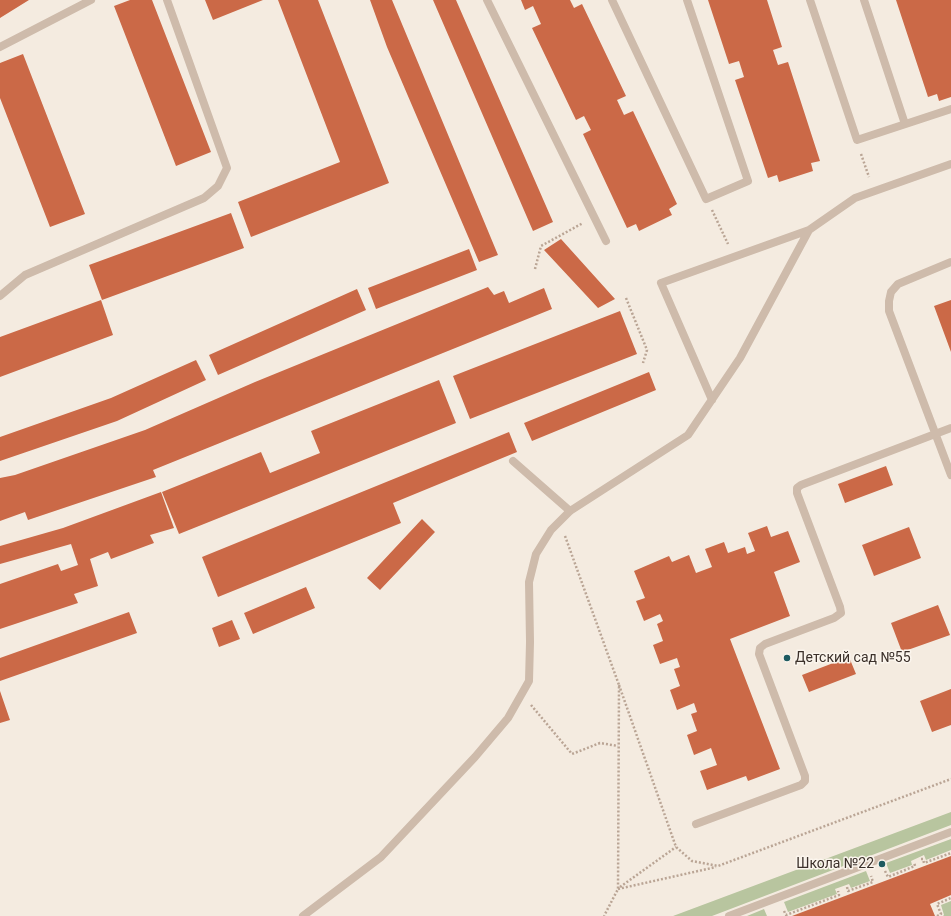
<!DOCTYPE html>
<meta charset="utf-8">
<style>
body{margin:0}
canvas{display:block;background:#f4ebe0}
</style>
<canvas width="951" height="916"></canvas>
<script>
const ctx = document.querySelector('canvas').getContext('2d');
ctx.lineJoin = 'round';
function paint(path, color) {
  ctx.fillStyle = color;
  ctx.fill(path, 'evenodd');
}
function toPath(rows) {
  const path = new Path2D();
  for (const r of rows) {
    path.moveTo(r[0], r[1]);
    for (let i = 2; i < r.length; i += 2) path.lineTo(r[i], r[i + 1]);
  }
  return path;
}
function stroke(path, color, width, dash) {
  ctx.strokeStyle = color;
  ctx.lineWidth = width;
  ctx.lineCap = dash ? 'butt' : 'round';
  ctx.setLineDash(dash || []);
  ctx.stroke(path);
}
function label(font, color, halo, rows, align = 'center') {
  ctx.font = font + ' Roboto,sans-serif';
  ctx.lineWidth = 3;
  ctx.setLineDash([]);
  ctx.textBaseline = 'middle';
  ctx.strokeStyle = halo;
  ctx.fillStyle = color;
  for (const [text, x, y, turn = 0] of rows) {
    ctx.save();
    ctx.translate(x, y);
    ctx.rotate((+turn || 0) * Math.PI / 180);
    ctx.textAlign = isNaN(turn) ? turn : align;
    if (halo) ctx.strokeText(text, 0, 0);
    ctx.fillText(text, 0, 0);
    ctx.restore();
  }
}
const green = toPath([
 [951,812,951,825,712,916,673,916],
 [951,839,951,850,926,860,924,855,911,861,912,865,890,873,886,863],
 [866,871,870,881,851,888,849,884,835,889,837,894,788,912,784,902],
 [951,901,951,916,943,916,944,915,941,905],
 [764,909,767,916,747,916]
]);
const building = toPath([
 [0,0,29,0,0,18],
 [130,0,152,0,211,152,176,166,114,6],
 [205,0,263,0,213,20],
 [278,0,318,0,389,183,251,237,238,202,340,162],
 [370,0,392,0,498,255,479,262,387,47],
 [433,0,456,0,553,222,533,231],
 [521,0,570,0,574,8,582,4,626,96,617,100,624,115,633,111,677,204,669,209,672,215,639,231,636,224,627,228,583,134,591,130,584,116,576,120,532,28,541,24,533,6,525,10],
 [708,0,767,0,782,47,773,50,778,65,788,62,820,161,811,163,813,171,779,182,777,175,768,178,735,80,744,77,739,61,729,64],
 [896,0,951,0,951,97,939,101,937,94,928,97],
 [23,54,85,214,50,227,0,98,0,63],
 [231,213,244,248,102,300,89,265],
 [561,239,615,299,598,308,544,250],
 [469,249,477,270,376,309,368,288],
 [488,287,494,295,504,291,509,303,544,288,552,309,153,470,156,477,28,520,25,512,0,521,0,478,15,475,145,430,255,382],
 [357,289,366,310,218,375,209,355],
 [101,300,113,335,0,377,0,337],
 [951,300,951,352,934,306],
 [620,311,637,354,470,419,453,376],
 [196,360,206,380,117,421,0,461,0,437,111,398],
 [649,372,656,390,532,441,524,423],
 [439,380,456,423,179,534,162,492,261,452,270,473,320,453,311,431],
 [509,432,517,452,393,503,401,523,218,597,202,557],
 [886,466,893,485,845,503,838,484],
 [161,492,174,528,150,535,154,543,111,559,108,552,90,559,98,586,74,594,78,603,0,629,0,584,58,564,61,571,78,565,71,544,0,564,0,546,63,528],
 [422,519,435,532,380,590,367,578],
 [767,526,771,537,788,531,800,562,774,572,790,616,730,639,780,769,748,781,746,776,707,790,700,771,717,765,711,748,694,755,687,735,697,731,691,714,697,712,694,703,677,710,670,690,680,686,674,669,680,667,677,658,660,664,653,645,663,641,657,624,663,621,660,614,644,621,636,601,645,598,634,571,669,556,672,562,689,555,696,573,712,567,705,549,724,542,728,553,745,547,747,554,755,551,748,533],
 [909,527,921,558,874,576,862,545],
 [306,587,315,608,253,634,244,613],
 [938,605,950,635,902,652,891,623],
 [129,612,137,633,0,681,0,658],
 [232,620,240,639,219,647,212,628],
 [849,657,856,674,809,692,802,675],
 [951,689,951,725,932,732,920,701],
 [0,691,10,720,0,723],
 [951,856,951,895,930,904,935,916,792,916]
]);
const path = toPath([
 [861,154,869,177],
 [712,210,728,244],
 [535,269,541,246,583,223],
 [626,298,647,350,643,363],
 [565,536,619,685,618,889,604,916],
 [619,685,676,847,692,861,718,866,951,779],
 [531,705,572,754,600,743,618,746],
 [921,859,923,859,924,863,951,853],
 [885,871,888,877,915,866,914,862],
 [620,887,676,847],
 [847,887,848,891,873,882,871,876],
 [618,889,716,867],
 [784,911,786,915,839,895,838,891],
 [937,916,941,914,937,904,951,898]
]);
const lane = toPath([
 [487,0,606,241],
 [612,0,706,199,748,181,687,0],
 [810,0,857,140,951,109],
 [864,0,905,124],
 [0,47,91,0],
 [951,262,898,284,891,292,889,301,889,311,951,475],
 [0,296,25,275,204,198,218,186,227,168,167,0],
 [712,400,661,283,809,230],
 [513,461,570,511],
 [696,824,801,785,805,781,805,776,759,654,760,648,765,644,834,618,841,613,840,607,797,493,797,488,801,485,951,428],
 [303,916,381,857,475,757,508,718,529,681,530,642,529,582,536,554,551,530,570,511,688,435,740,358,809,230,855,198,951,164],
 [729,916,951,832]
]);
const markers = [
 [787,658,4,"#1d5a60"],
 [882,864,4,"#1d5a60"]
];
const poiNames = [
 ["Детский сад №55",795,658],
 ["Школа №22",874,864,"right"]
];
paint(green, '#b8c59f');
paint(building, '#cb6947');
stroke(path, '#baa595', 2.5, [2, 2]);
stroke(lane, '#cebbab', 8);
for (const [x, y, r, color] of markers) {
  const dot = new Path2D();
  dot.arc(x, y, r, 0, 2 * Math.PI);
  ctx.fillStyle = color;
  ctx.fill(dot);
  stroke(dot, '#fbf5ed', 1.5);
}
label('14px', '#3b302a', '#fbf5ed', poiNames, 'left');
</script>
